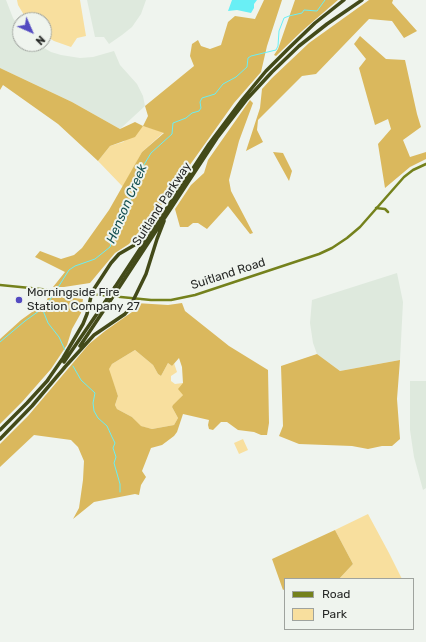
<!DOCTYPE html>
<style>
body{margin:0}
#map{position:relative;width:426px;height:642px;overflow:hidden;background:#eff4ee;font-family:Rubik,sans-serif}
canvas{display:block}
.legend{position:absolute;left:284px;top:578px;width:130px;height:52px;box-sizing:border-box;background:#eff4ee;border:1px solid #9fa39e;margin:0;padding:5px 7px;list-style:none;font-size:12px;color:#272927}
.legend li{display:flex;align-items:center;gap:8px;height:20px}
.legend b{width:20px;border:1px solid #9fa39e}
.north{position:absolute;left:12px;top:12px;width:40px;height:40px;box-sizing:border-box;background:#eff4ee;border:1px solid #9fa39e;border-radius:50%;rotate:135deg;font-size:11px;font-weight:700;line-height:16px;text-align:center;color:#272927}
.north::after{content:'';display:block;margin:auto;width:14px;height:18px;background:#534ac1;clip-path:polygon(50% 0,100% 100%,50% 72%,0 100%)}
</style>
<div id="map">
<canvas width="426" height="642"></canvas>
<ul class="legend">
<li><b style="height:5px;background:#74811c"></b>Road</li>
<li><b style="height:11px;background:#f8df9e"></b>Park</li>
</ul>
<div class="north">N</div>
</div>
<script>
const ctx = document.querySelector('canvas').getContext('2d');
ctx.lineJoin = 'round';
function paint(path, color) {
  ctx.fillStyle = color;
  ctx.fill(path, 'evenodd');
}
function toPath(rows) {
  const path = new Path2D();
  for (const r of rows) {
    path.moveTo(r[0], r[1]);
    for (let i = 2; i < r.length; i += 2) path.lineTo(r[i], r[i + 1]);
  }
  return path;
}
function stroke(path, color, width, dash) {
  ctx.strokeStyle = color;
  ctx.lineWidth = width;
  ctx.lineCap = dash ? 'butt' : 'round';
  ctx.setLineDash(dash || []);
  ctx.stroke(path);
}
function label(font, color, halo, rows, align = 'center') {
  ctx.font = font + ' Rubik,sans-serif';
  ctx.lineWidth = 4;
  ctx.setLineDash([]);
  ctx.textBaseline = 'middle';
  ctx.strokeStyle = halo;
  ctx.fillStyle = color;
  for (const [text, x, y, turn = 0] of rows) {
    ctx.save();
    ctx.translate(x, y);
    ctx.rotate((+turn || 0) * Math.PI / 180);
    ctx.textAlign = isNaN(turn) ? turn : align;
    if (halo) ctx.strokeText(text, 0, 0);
    ctx.fillText(text, 0, 0);
    ctx.restore();
  }
}
const built = toPath([
 [0,0,6,0,13,18,20,29,20,44,37,44,51,52,61,55,80,58,93,57,114,51,120,65,137,84,143,96,145,106,120,129,72,102,0,68],
 [87,0,146,0,141,14,132,27,122,35,109,44,104,37,95,37],
 [397,273,403,302,400,360,340,371,317,354,313,343,310,323,312,300],
 [410,381,426,381,426,488,423,490,414,457,410,430]
]);
const green = toPath([
 [17,0,80,0,86,36,77,38,71,47,54,41,44,35,44,20,27,20,18,5],
 [143,126,164,132,142,152,123,187,98,161,110,146,123,142],
 [135,350,153,365,158,374,161,376,168,363,172,366,174,363,177,372,171,376,171,381,175,384,183,383,183,395,172,407,178,418,174,425,152,429,140,426,132,417,117,409,115,405,118,396,108,369,112,364],
 [243,439,248,450,239,454,234,443],
 [368,514,389,553,402,579,339,579,353,564,335,530]
]);
const forest = toPath([
 [264,0,282,0,267,46,261,72,234,103,160,207,129,244,115,253,90,283,64,287,53,287,65,272,35,257,40,251,61,259,74,255,82,248,109,210,142,152,164,133,143,126,135,137,110,146,98,161,58,124,3,85,0,90,0,68,72,102,120,129,135,122,143,126,148,116,145,106,194,66,190,56,192,44,198,40,201,46,210,49,221,45,228,22,235,16,255,19],
 [295,0,338,0,302,31,276,56,274,55,278,49],
 [369,0,393,0,392,3,417,31,404,38,392,21,369,19,316,74,302,76,258,120,257,130,263,142,246,151,260,108,262,89,272,78,309,43],
 [360,36,386,59,405,60,417,114,421,127,403,140,410,157,426,152,426,159,410,167,385,188,378,144,391,129,388,119,375,125,359,68,366,59,354,44],
 [250,100,253,103,239,141,229,180,231,191,253,233,250,234,228,206,207,229,198,223,193,223,188,227,180,227,175,209,191,185,204,173,208,160],
 [273,152,283,153,292,171,289,181],
 [49,295,83,299,81,313,72,329,67,345,51,369,22,402,0,424,0,339,21,320,46,302],
 [136,303,168,305,182,303,185,311,229,346,268,370,269,423,267,435,261,435,254,432,238,430,227,422,221,422,213,430,209,429,208,425,209,420,183,414,177,432,174,436,162,445,151,448,142,471,146,477,141,485,139,495,135,494,94,502,73,519,79,508,83,480,84,461,78,447,71,440,34,435,0,467,0,444,28,416,89,344,105,331,132,312],
 [135,350,153,365,158,374,161,376,168,363,172,366,179,358,182,367,183,383,178,389,183,395,173,405,172,407,178,418,174,425,152,429,141,426,132,417,117,409,115,405,118,396,109,369,112,364],
 [317,354,340,371,400,360,397,399,400,439,392,446,382,446,368,449,352,446,299,444,279,436,283,426,281,366],
 [335,530,353,564,339,579,285,579,285,589,283,590,272,559]
]);
const water = toPath([
 [232,0,257,0,254,4,254,8,251,13,237,10,228,11]
]);
const stream = toPath([
 [57,289,69,270,75,266,95,259,110,247,118,220,121,217,130,201,139,173,151,153,172,134,173,123,186,118,192,113,199,111,201,108,200,102,202,98,215,94,223,84,236,77,247,67,248,58,251,56,276,50,278,46,279,31,284,18,289,16,302,13,304,10,317,11,325,0],
 [42,308,48,323,59,337,65,350],
 [0,342,25,321,46,306,55,292],
 [73,366,81,380,95,393,93,403,94,411,98,418,107,426,112,437,115,443,113,448,116,457,114,463,120,484,120,492]
]);
const secondary = toPath([
 [376,208,385,209,388,212],
 [0,285,151,300,171,300,195,295,319,254,332,248,347,238,360,227,404,177,413,170,426,164]
]);
const highway = toPath([
 [115,287,209,144,242,100,266,71,289,48,315,23,344,0],
 [118,289,217,138,247,99,272,72,299,46,327,24,362,0],
 [80,346,108,304],
 [64,362,105,302],
 [64,368,94,335,125,314,129,309,146,274,157,239,164,221],
 [47,381,63,358,83,324,87,314,92,292,111,263,119,254,138,243,149,232],
 [0,430,27,403,48,380],
 [0,439,32,406,65,367]
]);
const highwayBridge = toPath([
 [105,302,115,287],
 [108,304,118,289]
]);
const markers = [
 [19,300,4,"#534ac1"]
];
const streetNames = [
 ["Suitland Parkway",162,204,-57],
 ["Suitland Road",228,274,-18]
];
const poiNames = [
 ["Morningside Fire",27,293],
 ["Station Company 27",27,307]
];
const waterNames = [
 ["Henson Creek",127,204,-67]
];
paint(built, '#dee9dd');
paint(green, '#f8df9e');
paint(forest, '#dab85d');
paint(water, '#69eff5');
stroke(stream, '#69eff5', 1);
stroke(secondary, '#74811c', 2.5);
stroke(highway, '#434a19', 3.5);
stroke(highwayBridge, '#434a19', 3.5);
for (const [x, y, r, color] of markers) {
  const dot = new Path2D();
  dot.arc(x, y, r, 0, 2 * Math.PI);
  ctx.fillStyle = color;
  ctx.fill(dot);
  stroke(dot, '#eff4ee', 1.5);
}
label('12px', '#272927', '#eff4ee', streetNames);
label('12px', '#272927', '#eff4ee', poiNames, 'left');
label('italic 13px', '#134f51', '#eff4ee', waterNames);
</script>
